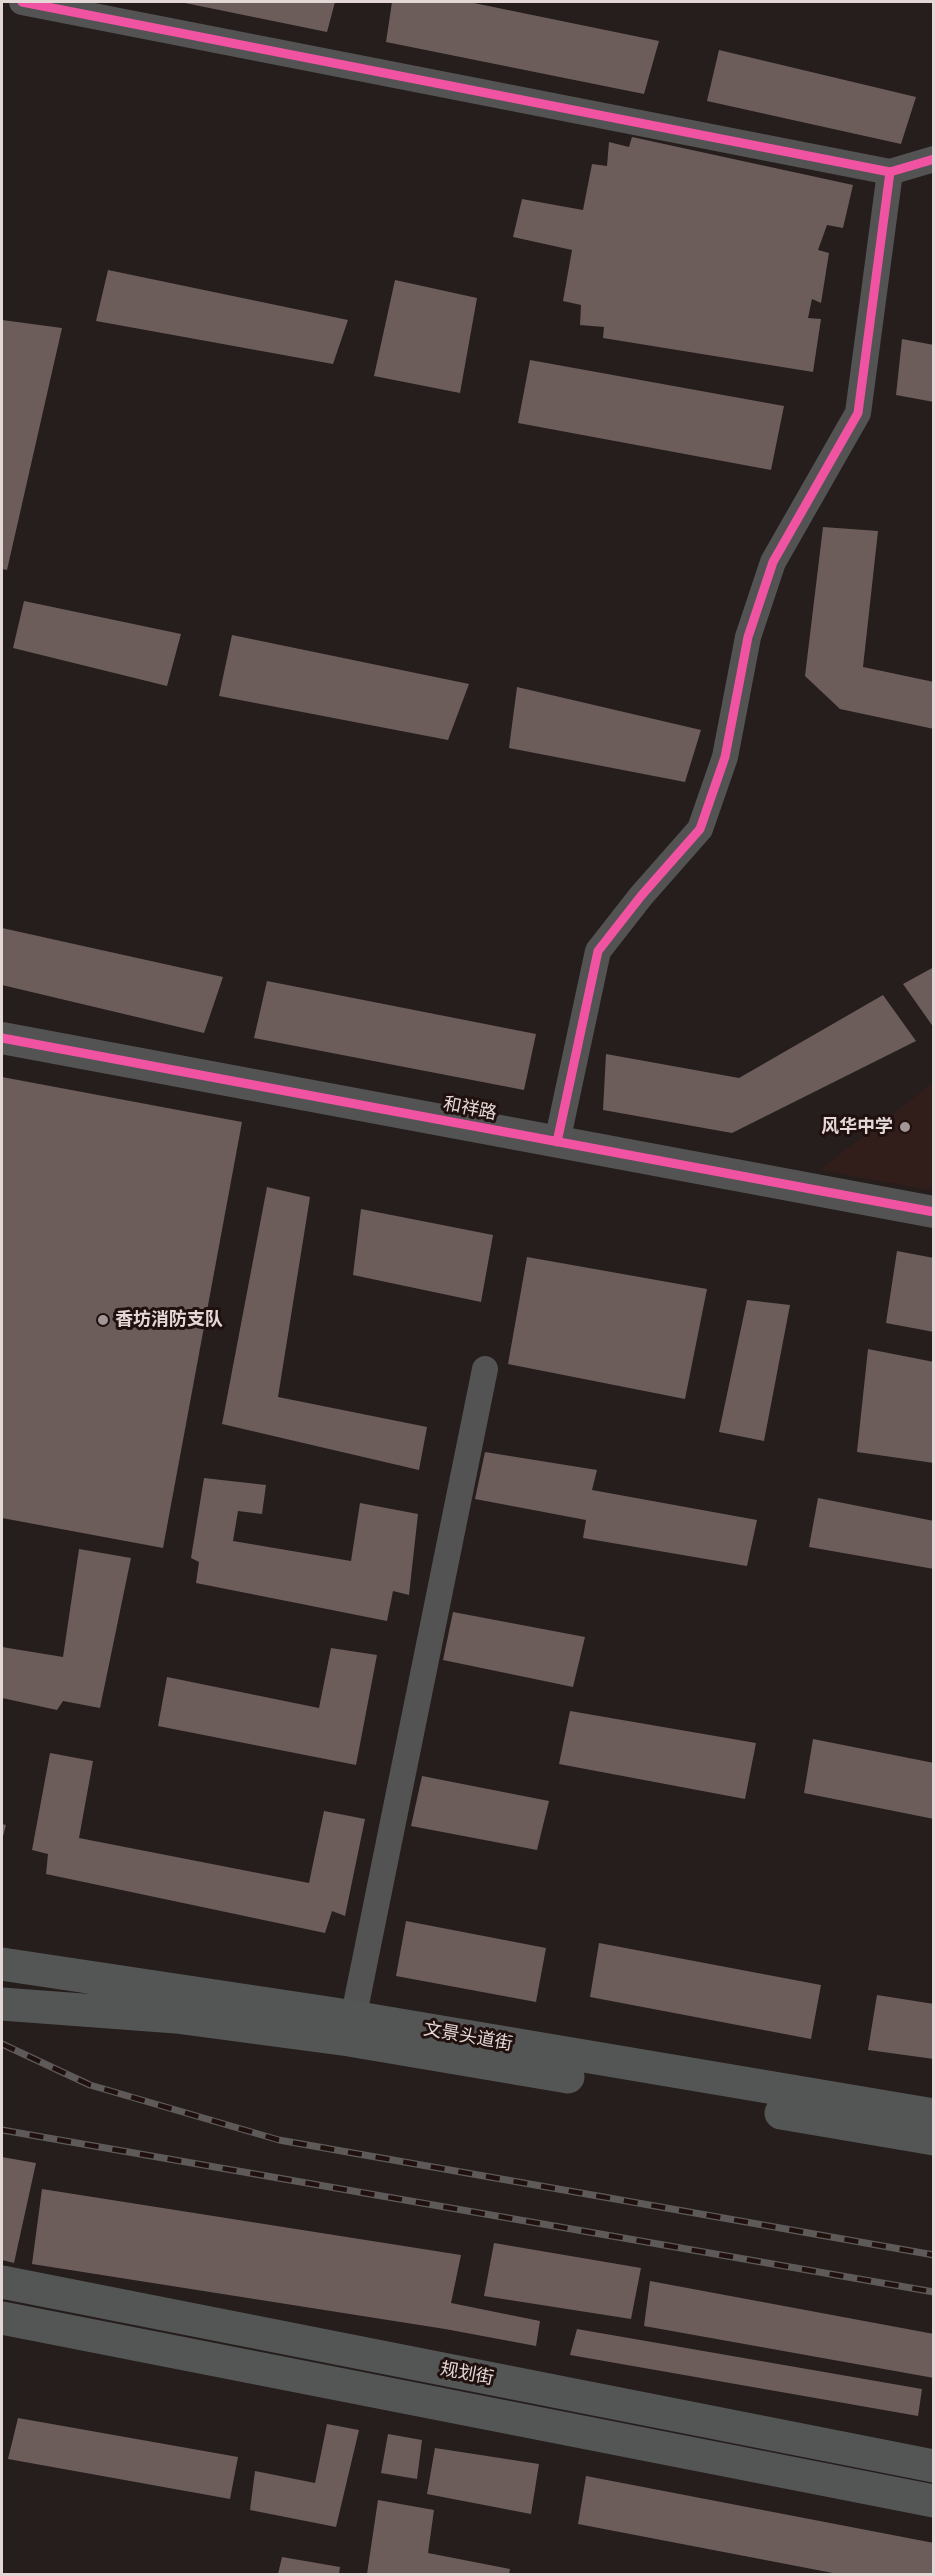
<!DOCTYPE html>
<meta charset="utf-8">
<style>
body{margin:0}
#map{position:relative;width:935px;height:2576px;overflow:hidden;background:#261e1c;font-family:Karla,sans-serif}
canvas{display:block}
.frame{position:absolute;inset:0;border:3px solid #e4d8d7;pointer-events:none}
</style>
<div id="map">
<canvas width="935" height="2576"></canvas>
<div class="frame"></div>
</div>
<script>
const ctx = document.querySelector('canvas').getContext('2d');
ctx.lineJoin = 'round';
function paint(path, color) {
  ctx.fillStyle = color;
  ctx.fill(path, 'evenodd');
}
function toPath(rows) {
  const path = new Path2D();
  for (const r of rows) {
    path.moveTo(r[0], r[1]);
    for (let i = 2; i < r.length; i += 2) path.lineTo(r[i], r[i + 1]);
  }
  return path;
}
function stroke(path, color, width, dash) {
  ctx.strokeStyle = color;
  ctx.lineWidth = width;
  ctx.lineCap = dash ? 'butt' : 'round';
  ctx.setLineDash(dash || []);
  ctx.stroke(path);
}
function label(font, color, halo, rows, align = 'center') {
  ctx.font = font + ' Karla,"Noto Sans SC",sans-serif';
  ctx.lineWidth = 6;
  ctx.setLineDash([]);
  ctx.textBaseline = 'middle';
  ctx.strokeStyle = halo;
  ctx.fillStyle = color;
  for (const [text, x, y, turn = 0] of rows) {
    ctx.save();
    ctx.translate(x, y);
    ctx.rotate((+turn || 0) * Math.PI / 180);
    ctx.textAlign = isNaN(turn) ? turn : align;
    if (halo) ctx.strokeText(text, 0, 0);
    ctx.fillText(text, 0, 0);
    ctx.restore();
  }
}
const built = toPath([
 [933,1083,933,1191,819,1170]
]);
const building = toPath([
 [180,2,335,2,327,32],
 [392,2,469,2,659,41,644,94,386,42],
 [719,50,916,97,901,144,707,101],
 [632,137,853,185,843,228,827,225,818,250,829,253,821,303,812,299,808,318,821,319,813,372,603,338,604,327,580,325,581,305,563,301,572,250,513,237,522,199,583,210,592,164,607,166,609,142,629,147],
 [108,270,348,320,333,364,96,321],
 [395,280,477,298,460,393,374,376],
 [2,320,62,328,7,570,2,569],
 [902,339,934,345,934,402,896,395],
 [530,360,784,406,771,470,518,423],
 [823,527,878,531,863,667,934,682,934,729,840,709,805,676],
 [24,601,181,634,167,686,13,648],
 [232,635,469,684,448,740,219,696],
 [517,687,701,730,685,782,509,748],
 [2,928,223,977,204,1033,2,985],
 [934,967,934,1028,903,984],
 [267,981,536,1034,524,1090,254,1038],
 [883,995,916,1041,732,1133,603,1110,606,1054,739,1078],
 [2,1077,242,1122,163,1548,2,1518],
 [267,1187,310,1197,278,1397,427,1427,419,1470,222,1424],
 [361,1209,493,1235,481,1302,353,1275],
 [897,1251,934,1258,934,1332,886,1323],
 [527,1257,707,1289,685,1399,508,1364],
 [747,1300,790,1305,764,1441,719,1432],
 [868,1349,934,1362,934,1463,857,1452],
 [485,1452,597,1470,592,1490,757,1520,747,1566,583,1538,586,1520,475,1499],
 [204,1478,266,1485,262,1514,238,1511,233,1541,351,1561,360,1503,418,1514,409,1595,393,1591,387,1621,196,1583,199,1562,191,1558],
 [818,1498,934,1521,934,1569,809,1547],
 [79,1549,131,1558,100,1708,63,1701,57,1710,2,1698,2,1647,63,1657],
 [453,1612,585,1637,573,1687,443,1660],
 [331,1648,377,1655,356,1765,158,1726,167,1677,319,1708],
 [570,1711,756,1743,745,1799,559,1764],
 [813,1739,934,1763,934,1819,804,1793],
 [50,1753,93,1761,79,1838,309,1883,324,1811,365,1819,345,1916,332,1911,325,1933,46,1874,48,1854,32,1850],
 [422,1776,549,1801,537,1850,411,1826],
 [2,1824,6,1825,2,1840],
 [406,1921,546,1948,536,2002,396,1976],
 [599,1943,821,1985,811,2039,590,1997],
 [877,1995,934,2004,934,2059,868,2050],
 [2,2157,36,2163,14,2263,2,2260],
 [42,2189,461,2255,451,2303,540,2321,536,2346,445,2329,32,2264],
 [494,2243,641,2268,631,2319,484,2296],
 [650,2281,934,2334,934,2378,644,2326],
 [577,2329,922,2389,918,2416,570,2355],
 [18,2418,238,2457,230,2499,8,2459],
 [327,2424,359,2430,336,2527,250,2510,255,2471,315,2483],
 [388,2434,422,2440,417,2479,381,2473],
 [435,2448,539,2464,531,2514,427,2494],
 [586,2476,934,2543,934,2574,838,2574,578,2524],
 [378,2500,434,2510,428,2553,510,2569,509,2574,367,2574],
 [282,2557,340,2567,339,2574,278,2574]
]);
const minor = toPath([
 [22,2,890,172],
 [557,1142,598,951,641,896,700,829,725,757,748,637,773,562,858,413,890,172,934,159],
 [350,2034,485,1369]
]);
const tertiary = toPath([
 [2,1038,934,1212]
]);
const secondary = toPath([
 [2,1964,335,2014,934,2115],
 [2,2004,176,2017,349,2040,568,2077],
 [781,2113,934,2139],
 [2,2282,934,2466],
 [2,2318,934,2501]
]);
const rail = toPath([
 [2,2044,90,2085,279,2140,934,2255],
 [2,2130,934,2292]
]);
const cycleway = toPath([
 [22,2,890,172],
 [2,1038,934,1212],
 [557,1142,598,951,641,896,700,829,725,757,748,637,773,562,858,413,890,172,934,159]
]);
const markers = [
 [905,1127,6,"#a29796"],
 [103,1320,6,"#a29796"]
];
const streetNames = [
 ["和祥路",470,1109,11],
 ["文景头道街",468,2037,10],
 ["规划街",467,2374,11]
];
const poiNames = [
 ["风华中学",893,1127],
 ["香坊消防支队",115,1320,"left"]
];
paint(built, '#311d1a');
paint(building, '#6c5d5a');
stroke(minor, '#535353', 26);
stroke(tertiary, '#535353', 32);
stroke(secondary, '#545656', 33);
stroke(rail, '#5d5a59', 7);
stroke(rail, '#20110f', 4.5, [14]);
stroke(cycleway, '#f153a3', 9);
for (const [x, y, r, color] of markers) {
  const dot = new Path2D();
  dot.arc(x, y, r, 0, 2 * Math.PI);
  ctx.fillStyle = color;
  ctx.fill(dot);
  stroke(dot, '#20110f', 2);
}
label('18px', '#e4d8d7', '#20110f', streetNames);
label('bold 18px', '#e4d8d7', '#20110f', poiNames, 'right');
</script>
